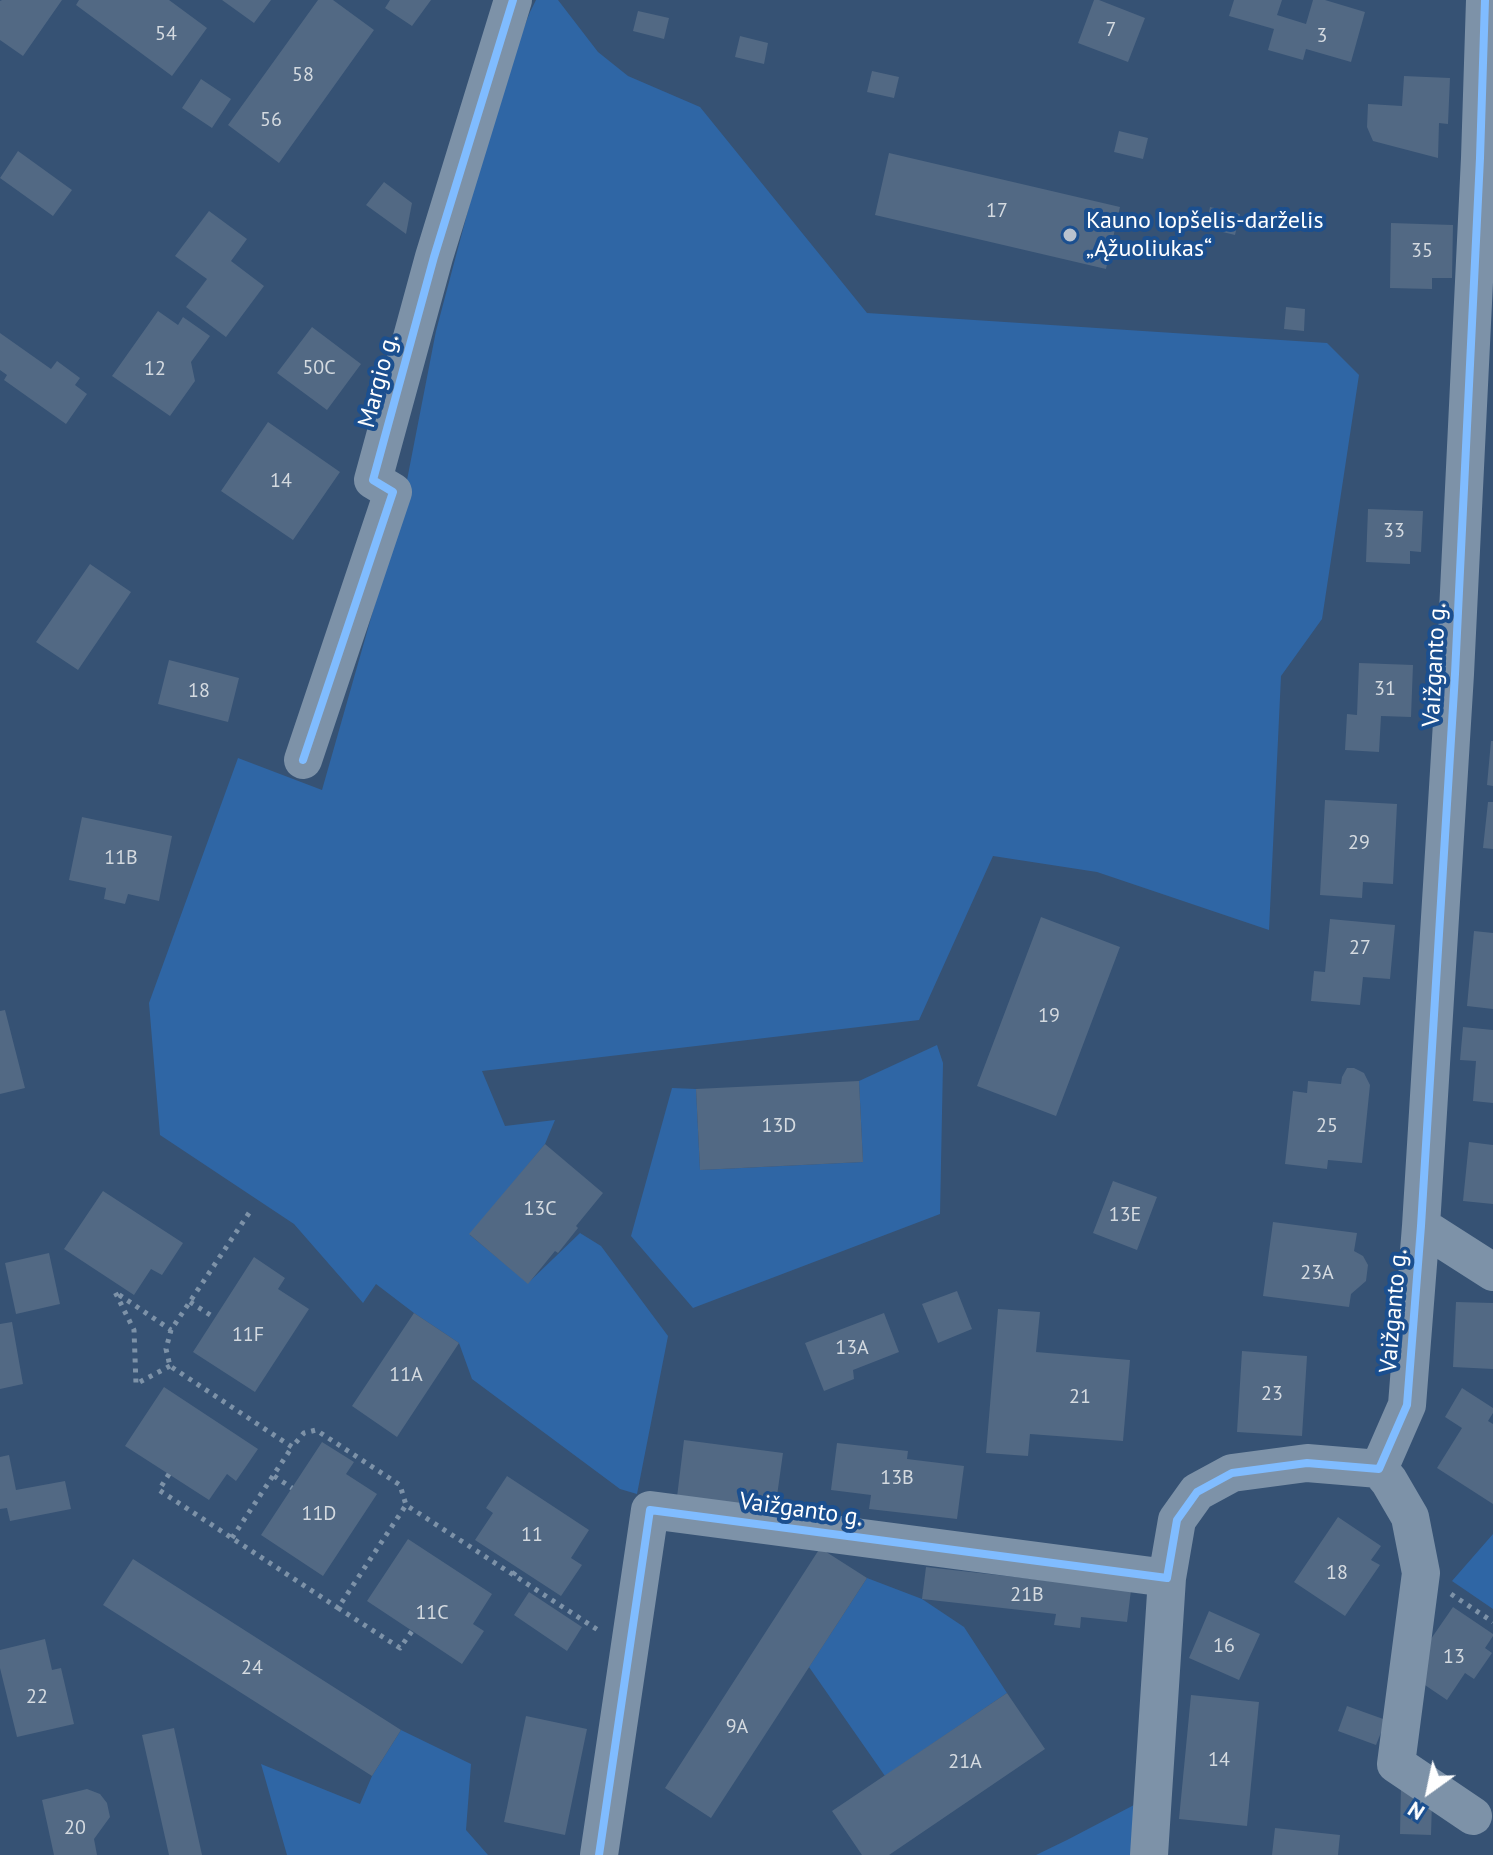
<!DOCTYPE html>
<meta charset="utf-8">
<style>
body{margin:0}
#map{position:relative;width:1493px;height:1855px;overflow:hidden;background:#365274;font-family:"PT Sans",sans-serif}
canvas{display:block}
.north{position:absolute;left:1389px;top:1751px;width:80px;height:80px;-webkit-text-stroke:6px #1b4f8f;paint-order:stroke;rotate:213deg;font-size:22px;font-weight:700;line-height:32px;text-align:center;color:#fff}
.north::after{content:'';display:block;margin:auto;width:28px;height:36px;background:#fff;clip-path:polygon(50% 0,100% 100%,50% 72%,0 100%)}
</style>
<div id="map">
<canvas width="1493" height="1855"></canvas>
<div class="north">N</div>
</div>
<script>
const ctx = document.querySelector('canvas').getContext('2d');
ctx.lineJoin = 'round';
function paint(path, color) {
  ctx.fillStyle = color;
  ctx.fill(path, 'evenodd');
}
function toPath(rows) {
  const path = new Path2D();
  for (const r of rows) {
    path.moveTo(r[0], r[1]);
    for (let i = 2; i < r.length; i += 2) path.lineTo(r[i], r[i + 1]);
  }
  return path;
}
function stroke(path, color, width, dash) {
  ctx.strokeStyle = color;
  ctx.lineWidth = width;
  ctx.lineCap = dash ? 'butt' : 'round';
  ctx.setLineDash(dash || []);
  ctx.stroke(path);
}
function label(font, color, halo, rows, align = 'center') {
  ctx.font = font + ' "PT Sans",sans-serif';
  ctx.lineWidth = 8;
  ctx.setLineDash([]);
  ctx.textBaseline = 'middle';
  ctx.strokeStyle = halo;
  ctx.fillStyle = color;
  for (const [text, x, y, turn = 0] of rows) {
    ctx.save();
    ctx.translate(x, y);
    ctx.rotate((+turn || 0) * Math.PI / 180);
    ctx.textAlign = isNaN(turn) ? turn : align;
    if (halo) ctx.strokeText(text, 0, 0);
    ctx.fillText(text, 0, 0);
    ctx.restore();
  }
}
const green = toPath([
 [536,0,558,0,598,52,628,76,700,107,867,313,1327,343,1359,375,1322,619,1281,676,1269,930,1097,872,993,856,919,1020,482,1071,505,1126,555,1120,545,1144,470,1235,528,1283,580,1233,601,1246,668,1336,637,1494,620,1489,472,1379,459,1343,414,1313,376,1284,363,1303,294,1224,160,1135,149,1003,238,758,322,790,400,516,436,331,501,86,530,12],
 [937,1045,943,1063,940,1214,693,1308,631,1236,672,1088,696,1089,700,1170,863,1162,859,1081],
 [1493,1534,1493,1609,1452,1581],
 [867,1578,922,1599,964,1627,1007,1693,885,1776,809,1667],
 [401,1730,471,1764,466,1830,488,1855,287,1855,261,1764,360,1804,372,1776],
 [1134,1805,1131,1855,1036,1855,1067,1840]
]);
const building = toPath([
 [2,0,62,0,23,56,0,40,0,1],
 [79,0,169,0,207,28,172,76,76,5],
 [222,0,271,0,254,23],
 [318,0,333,0,374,30,279,163,228,125],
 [390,0,431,0,412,26,385,8],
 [1094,0,1099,0,1145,18,1128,62,1078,43],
 [1234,0,1282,0,1277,15,1306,24,1313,0,1325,0,1365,12,1351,62,1306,49,1303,60,1268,50,1274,29,1229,16],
 [638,11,669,18,664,39,633,31],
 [740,36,768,43,764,64,735,57],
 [872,71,899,77,894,98,867,92],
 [1404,76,1450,78,1448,124,1439,123,1438,158,1373,141,1367,127,1368,104,1402,106],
 [201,79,231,99,212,128,182,108],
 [1119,131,1148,138,1143,159,1114,152],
 [18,151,72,190,53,216,0,178],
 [889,153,1120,207,1106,269,875,215],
 [384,182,412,203,406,234,366,205],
 [1210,207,1240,214,1235,235,1206,228],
 [209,211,247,239,231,261,264,286,226,337,186,307,207,279,175,256],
 [1391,223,1453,225,1452,278,1432,278,1432,289,1390,288],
 [1286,307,1305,309,1304,331,1284,329],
 [158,311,178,325,183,317,210,336,191,362,195,381,170,416,112,376],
 [312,327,361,364,327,410,277,373],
 [0,333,51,369,57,361,80,378,75,385,87,394,66,424,4,380,7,375,0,370],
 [268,422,340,472,293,540,221,491],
 [1368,509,1423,511,1421,552,1410,551,1410,564,1366,562],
 [90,564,131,592,78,670,36,642],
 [169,660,239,678,228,722,158,704],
 [1359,663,1413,665,1411,717,1381,716,1379,752,1345,750,1347,714,1357,715],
 [1491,741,1493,741,1493,786,1487,785],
 [1325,800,1397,804,1393,884,1363,882,1362,898,1320,895],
 [1488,802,1493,802,1493,849,1483,848],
 [82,817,172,836,159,901,128,894,125,904,104,899,106,888,69,880],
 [1041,917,1120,947,1056,1116,977,1086],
 [1330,919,1395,925,1390,979,1363,977,1360,1005,1311,1001,1314,971,1325,972],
 [1474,931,1493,933,1493,1009,1467,1006],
 [5,1010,25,1088,0,1094,0,1011],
 [1463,1027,1493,1030,1493,1103,1473,1101,1476,1061,1460,1060],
 [1347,1068,1354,1068,1364,1073,1370,1085,1362,1163,1328,1160,1327,1169,1285,1164,1293,1091,1307,1093,1308,1081,1341,1084,1342,1077],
 [859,1081,863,1162,700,1170,696,1089],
 [1469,1142,1493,1145,1493,1204,1463,1201],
 [545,1144,603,1193,576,1226,578,1228,558,1253,555,1251,528,1284,469,1234],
 [1113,1181,1157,1197,1137,1250,1093,1233],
 [103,1191,183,1243,162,1275,151,1269,134,1295,64,1249],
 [1273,1222,1357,1233,1354,1251,1363,1256,1368,1265,1366,1281,1351,1294,1349,1307,1263,1296],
 [49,1253,60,1304,16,1314,5,1263],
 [254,1257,285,1278,278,1289,309,1309,255,1392,193,1352],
 [957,1291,972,1329,938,1343,922,1304],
 [1456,1302,1493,1303,1493,1369,1453,1367],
 [998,1309,1040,1312,1036,1352,1130,1360,1123,1441,1030,1434,1028,1456,986,1453],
 [414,1313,459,1343,397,1437,352,1406],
 [884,1313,899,1352,853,1370,854,1379,824,1391,805,1343],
 [12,1322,23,1384,0,1389,0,1324],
 [1242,1351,1307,1356,1302,1436,1237,1432],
 [164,1387,258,1449,236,1481,227,1474,209,1500,125,1446],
 [1462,1388,1493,1408,1493,1413,1488,1421,1493,1424,1493,1504,1437,1468,1462,1428,1445,1417],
 [684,1440,783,1453,775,1510,677,1497],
 [322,1442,354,1462,346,1474,377,1494,323,1576,261,1535],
 [837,1443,908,1451,907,1459,964,1466,957,1519,869,1509,871,1495,831,1490],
 [9,1455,16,1490,65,1481,71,1509,10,1521,7,1508,0,1509,0,1457],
 [507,1476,589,1530,571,1558,582,1565,561,1596,475,1540,493,1513,486,1508],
 [1338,1517,1381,1546,1371,1560,1380,1565,1345,1616,1294,1582],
 [408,1539,492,1594,473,1624,484,1631,462,1664,367,1601],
 [820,1548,867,1578,711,1818,665,1788],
 [133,1559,401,1730,372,1776,103,1605],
 [926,1567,1131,1590,1127,1622,1081,1617,1080,1628,1054,1625,1056,1614,922,1599],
 [529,1592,582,1627,567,1651,514,1615],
 [1453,1607,1493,1634,1493,1636,1485,1648,1492,1653,1474,1679,1465,1673,1447,1700,1416,1679,1415,1662],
 [1209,1611,1260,1634,1239,1680,1189,1658],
 [45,1639,52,1670,61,1668,74,1724,17,1737,0,1668,0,1650],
 [1007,1693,1045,1749,889,1855,862,1855,832,1811],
 [1191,1695,1259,1702,1247,1826,1179,1819],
 [1347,1706,1386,1720,1376,1745,1338,1731],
 [526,1716,587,1729,565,1835,504,1822],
 [174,1728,202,1855,169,1855,142,1735],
 [1401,1785,1415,1785,1415,1801,1432,1802,1431,1835,1400,1834],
 [87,1789,100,1794,107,1803,110,1817,94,1839,97,1855,54,1855,42,1800],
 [1275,1828,1340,1835,1338,1855,1272,1855]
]);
const path = toPath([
 [249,1213,171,1330,166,1349,170,1366,292,1447,304,1433,316,1430,400,1485,406,1505,598,1630],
 [190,1302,215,1318],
 [170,1366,136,1384,134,1330,115,1292,171,1330],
 [169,1474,159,1490,338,1608,406,1505],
 [274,1476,292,1488],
 [232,1538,292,1447],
 [513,1575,518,1568],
 [1451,1594,1493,1622],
 [338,1608,400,1648,412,1631]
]);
const street = toPath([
 [303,760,393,492,373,480,434,257,513,0],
 [1421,1226,1493,1272],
 [1379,1469,1389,1481,1410,1517,1421,1573,1396,1764,1473,1816],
 [599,1855,650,1510,1167,1578,1177,1520,1197,1492,1232,1473,1307,1463,1379,1469,1407,1405,1421,1226,1455,674,1480,158,1485,0],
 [1149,1855,1167,1578]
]);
const cycleway = toPath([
 [303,760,393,492,373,480,434,257,513,0],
 [599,1855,650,1510,1167,1578,1177,1520,1197,1492,1232,1473,1307,1463,1379,1469,1407,1405,1421,1226,1455,674,1480,158,1485,0]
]);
const markers = [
 [1070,235,8,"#b9c2ce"]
];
const numberNames = [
 ["7",1111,30],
 ["54",166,34],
 ["3",1322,36],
 ["58",303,75],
 ["56",271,120],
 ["17",997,211],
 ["35",1422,251],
 ["50C",319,368],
 ["12",155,369],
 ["14",281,481],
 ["33",1394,531],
 ["31",1385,689],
 ["18",199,691],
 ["29",1359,843],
 ["11B",121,858],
 ["27",1360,948],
 ["19",1049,1016],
 ["13D",779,1126],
 ["25",1327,1126],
 ["13C",540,1209],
 ["13E",1125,1215],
 ["23A",1317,1273],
 ["11F",248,1335],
 ["13A",852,1348],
 ["11A",406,1375],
 ["23",1272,1394],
 ["21",1080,1397],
 ["13B",897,1478],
 ["11D",319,1514],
 ["11",532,1535],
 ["18",1337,1573],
 ["21B",1027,1595],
 ["11C",432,1613],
 ["16",1224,1646],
 ["13",1454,1657],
 ["24",252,1668],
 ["22",37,1697],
 ["9A",737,1727],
 ["14",1219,1760],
 ["21A",965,1762],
 ["20",75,1828]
];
const poiNames = [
 ["Kauno lopšelis-darželis",1086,221],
 ["„Ąžuoliukas“",1086,249]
];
const streetNames = [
 ["Margio g.",379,381,-75],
 ["Vaižganto g.",1435,665,-87],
 ["Vaižganto g.",1394,1311,-85],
 ["Vaižganto g.",801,1510,8]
];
paint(green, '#2f66a5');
paint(building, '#526984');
stroke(path, '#7d92a8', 5, [4, 6]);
stroke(street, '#7d92a8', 38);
stroke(cycleway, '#80bcff', 8);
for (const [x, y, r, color] of markers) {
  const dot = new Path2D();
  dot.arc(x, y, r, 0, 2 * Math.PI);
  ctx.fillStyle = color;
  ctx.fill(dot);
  stroke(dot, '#1b4f8f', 3);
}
label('20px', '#d4dae0', null, numberNames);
label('24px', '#fff', '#1b4f8f', poiNames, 'left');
label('24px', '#fff', '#1b4f8f', streetNames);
</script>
